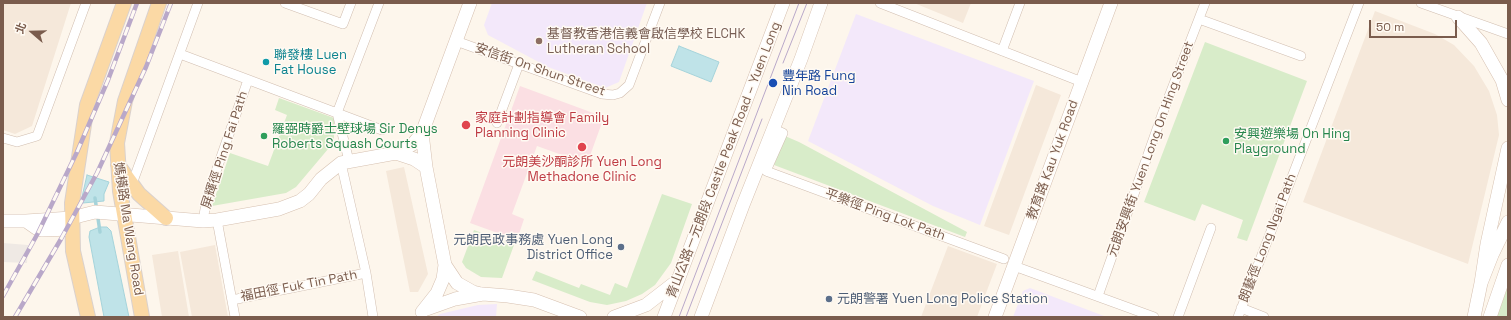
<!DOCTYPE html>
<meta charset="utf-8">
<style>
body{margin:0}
#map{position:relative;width:1511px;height:320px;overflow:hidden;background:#fdf6ec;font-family:"Space Grotesk","Noto Sans TC",sans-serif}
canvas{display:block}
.frame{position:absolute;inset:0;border:4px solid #7a5c4d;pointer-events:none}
.north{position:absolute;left:12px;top:12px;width:40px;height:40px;-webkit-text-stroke:3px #fffaf3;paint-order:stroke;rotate:290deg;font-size:11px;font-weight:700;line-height:16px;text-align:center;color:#7a5c4d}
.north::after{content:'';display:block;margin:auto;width:14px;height:18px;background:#7a5c4d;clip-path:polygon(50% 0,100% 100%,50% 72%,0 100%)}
.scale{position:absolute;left:1369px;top:20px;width:88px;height:18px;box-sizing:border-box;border:2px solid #7a5c4d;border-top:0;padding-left:5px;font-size:12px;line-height:14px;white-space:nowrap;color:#7a5c4d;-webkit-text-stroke:3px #fffaf3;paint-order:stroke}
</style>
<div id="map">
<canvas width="1511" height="320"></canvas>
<div class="frame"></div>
<div class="north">北</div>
<div class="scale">50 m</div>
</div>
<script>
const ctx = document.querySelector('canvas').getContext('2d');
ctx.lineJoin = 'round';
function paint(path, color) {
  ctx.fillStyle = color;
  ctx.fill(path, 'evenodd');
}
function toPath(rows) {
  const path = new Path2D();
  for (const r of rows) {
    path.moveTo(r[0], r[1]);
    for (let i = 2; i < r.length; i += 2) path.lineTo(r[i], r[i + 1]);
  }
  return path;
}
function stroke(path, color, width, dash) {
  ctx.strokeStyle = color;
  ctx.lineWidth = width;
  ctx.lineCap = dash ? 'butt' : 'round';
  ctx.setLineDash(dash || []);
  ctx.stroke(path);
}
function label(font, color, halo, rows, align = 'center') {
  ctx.font = font + ' "Space Grotesk","Noto Sans TC",sans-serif';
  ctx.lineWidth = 3;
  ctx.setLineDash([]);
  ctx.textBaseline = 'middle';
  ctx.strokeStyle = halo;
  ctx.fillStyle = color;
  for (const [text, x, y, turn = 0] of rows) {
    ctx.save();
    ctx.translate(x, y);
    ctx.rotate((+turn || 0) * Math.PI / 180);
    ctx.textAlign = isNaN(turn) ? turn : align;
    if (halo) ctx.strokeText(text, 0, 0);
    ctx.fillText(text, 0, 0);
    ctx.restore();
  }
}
const residential = toPath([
 [3,3,71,3,32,126,15,134,3,130],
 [914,3,971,3,963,23],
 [1375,11,1435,34,1454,45,1474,66,1489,91,1497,115,1499,135,1468,264,1303,202],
 [1036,85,1061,95,1009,235,984,226],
 [404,167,428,274,418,292,410,292,386,171],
 [215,245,228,317,192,317,180,252],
 [948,246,997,264,977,317,921,317],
 [178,251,189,317,162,317,152,255]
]);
const industrial = toPath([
 [3,243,28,245,27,263,3,262]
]);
const education = toPath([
 [492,3,647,3,619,82,605,88,548,67,488,35,484,25],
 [856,14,1034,81,980,225,933,206,808,141],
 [1030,288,1104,316,1104,317,1013,317,1023,291],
 [497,304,496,317,436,317,440,314,478,305]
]);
const medical = toPath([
 [520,86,604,117,587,164,537,146,512,214,524,219,517,240,470,223]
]);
const green = toPath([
 [1205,42,1307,81,1247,241,1237,238,1243,220,1202,204,1195,221,1144,202],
 [279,98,334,118,334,142,296,187,286,193,212,206,230,153,268,166,287,115,275,110],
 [785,136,799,142,967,232,965,237,774,165],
 [662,194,692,204,671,263,655,285,642,294,626,301,607,305,590,302,532,280,536,271,579,288,581,284,610,295,615,283,627,288],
 [474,230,514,245,502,278,481,277,466,268,462,262],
 [1508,285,1508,317,1497,317]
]);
const water = toPath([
 [679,46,719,62,711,82,671,66,679,46],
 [87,175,109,182,104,194,104,201,83,203,82,197,87,175],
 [100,227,107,227,111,231,129,317,104,317,89,237,90,231,100,227]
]);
const stream = toPath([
 [95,198,100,232]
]);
const street = toPath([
 [285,3,343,24,351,3],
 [880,3,1082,82],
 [1421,3,1508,34],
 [1199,19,1301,56],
 [456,41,602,94,613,95,620,93,629,85,660,3],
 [1002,51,1020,3],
 [180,54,382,130],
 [497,123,519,64],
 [774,129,783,133,766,171,1004,259],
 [3,138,17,142,37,136,86,3],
 [349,161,337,113,379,3],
 [341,163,366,273,373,317],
 [132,184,198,3],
 [217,220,235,317],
 [203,221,207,197,248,80],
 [1014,266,1154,317],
 [1098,296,1163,112,1205,3],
 [232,300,366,273],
 [1241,308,1264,317],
 [1178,317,1211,228],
 [1238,317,1359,3]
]);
const secondary = toPath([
 [1458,17,1481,43,1502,80,1508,100],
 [396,153,414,159,426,167],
 [3,221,26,221,71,218,95,212,203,221,217,220,279,209,300,201,309,194,321,179,341,163,396,153,413,144,422,133],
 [26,221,36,228,42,230,72,229],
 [445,265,457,283,473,292,481,294],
 [1481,283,1487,244,1508,148],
 [427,309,455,299,483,294,508,296,534,300,580,317],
 [422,312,437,293,443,279,445,265,426,167,422,133,470,3],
 [614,317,646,305,677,281],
 [664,317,783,3],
 [701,317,743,205,801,59,821,3],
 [995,317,1111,3],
 [1474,317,1481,283,1492,255,1508,222],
 [1490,317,1508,265]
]);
const primary = toPath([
 [118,165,139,194,166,218],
 [88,317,73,251,72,203,87,105,124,3],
 [142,317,120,191,117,143,125,101,159,3]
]);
const tram = toPath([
 [783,63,807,3],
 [679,317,799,3],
 [686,317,762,119]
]);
const rail = toPath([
 [3,296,38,233,77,152,108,80,137,3],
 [15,317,61,239,97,173,146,67,171,3]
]);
const markers = [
 [539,41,4,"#8d6e63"],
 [266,62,4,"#0f9aa8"],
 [773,83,5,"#1a4fb4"],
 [466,125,5,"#e0444e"],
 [264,136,4,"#2e9e5b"],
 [1226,141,4,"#2e9e5b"],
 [582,147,5,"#e0444e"],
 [621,247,4,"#5c6f8a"],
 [829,299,4,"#5c6f8a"]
];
const educationNames = [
 ["基督教香港信義會啟信學校 ELCHK",547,34],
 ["Lutheran School",547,49]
];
const cultureNames = [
 ["聯發樓 Luen",274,55],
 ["Fat House",274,70]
];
const streetNames = [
 ["安信街 On Shun Street",540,70,19],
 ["元朗安興街 Yuen Long On Hing Street",1151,149,-70],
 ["屏輝徑 Ping Fai Path",225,150,-72],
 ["青山公路－元朗段 Castle Peak Road – Yuen Long",724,160,-69],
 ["教育路 Kau Yuk Road",1053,160,-70],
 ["平樂徑 Ping Lok Path",885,215,20],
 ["媽橫路 Ma Wang Road",128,229,81],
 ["朗藝徑 Long Ngai Path",1268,238,-69],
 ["福田徑 Fuk Tin Path",299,286,-11]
];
const transitNames = [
 ["豐年路 Fung",782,76],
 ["Nin Road",782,91]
];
const healthNames = [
 ["家庭計劃指導會 Family",475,118],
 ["Planning Clinic",475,133],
 ["元朗美沙酮診所 Yuen Long",582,162,"center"],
 ["Methadone Clinic",582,177,"center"]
];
const leisureNames = [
 ["羅弼時爵士壁球場 Sir Denys",272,129],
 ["Roberts Squash Courts",272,144],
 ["安興遊樂場 On Hing",1234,134],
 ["Playground",1234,149]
];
const serviceNames = [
 ["元朗民政事務處 Yuen Long",613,240],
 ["District Office",613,255],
 ["元朗警署 Yuen Long Police Station",837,299,"left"]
];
paint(residential, '#f5e8da');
paint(industrial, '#efe9e4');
paint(education, '#f3e8fa');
paint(medical, '#fbdfe3');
paint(green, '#d8ecc9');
paint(water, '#bfe3e8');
stroke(water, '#a5d3da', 1);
stroke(stream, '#a5d3da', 3.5);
stroke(street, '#d1beb0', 10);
stroke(secondary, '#d6c0b0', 14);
stroke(primary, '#dad1cd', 16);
stroke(street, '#fff', 9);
stroke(secondary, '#fff', 13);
stroke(primary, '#fbd9a5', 14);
stroke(tram, '#b9a8c9', 1);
stroke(rail, '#b9a8c9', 4.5);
stroke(rail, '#fffaf3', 3, [9]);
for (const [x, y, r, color] of markers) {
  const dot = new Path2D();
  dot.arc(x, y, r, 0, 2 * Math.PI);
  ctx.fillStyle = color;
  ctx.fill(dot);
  stroke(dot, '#fffaf3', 1.5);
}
label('13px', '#785e54', '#fffaf3', educationNames, 'left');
label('13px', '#0d838f', '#fffaf3', cultureNames, 'left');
label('13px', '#7a5c4d', '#fffaf3', streetNames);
label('13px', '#164399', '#fffaf3', transitNames, 'left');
label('13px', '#be3a42', '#fffaf3', healthNames, 'left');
label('13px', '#27864d', '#fffaf3', leisureNames, 'left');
label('13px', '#4e5e75', '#fffaf3', serviceNames, 'right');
</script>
